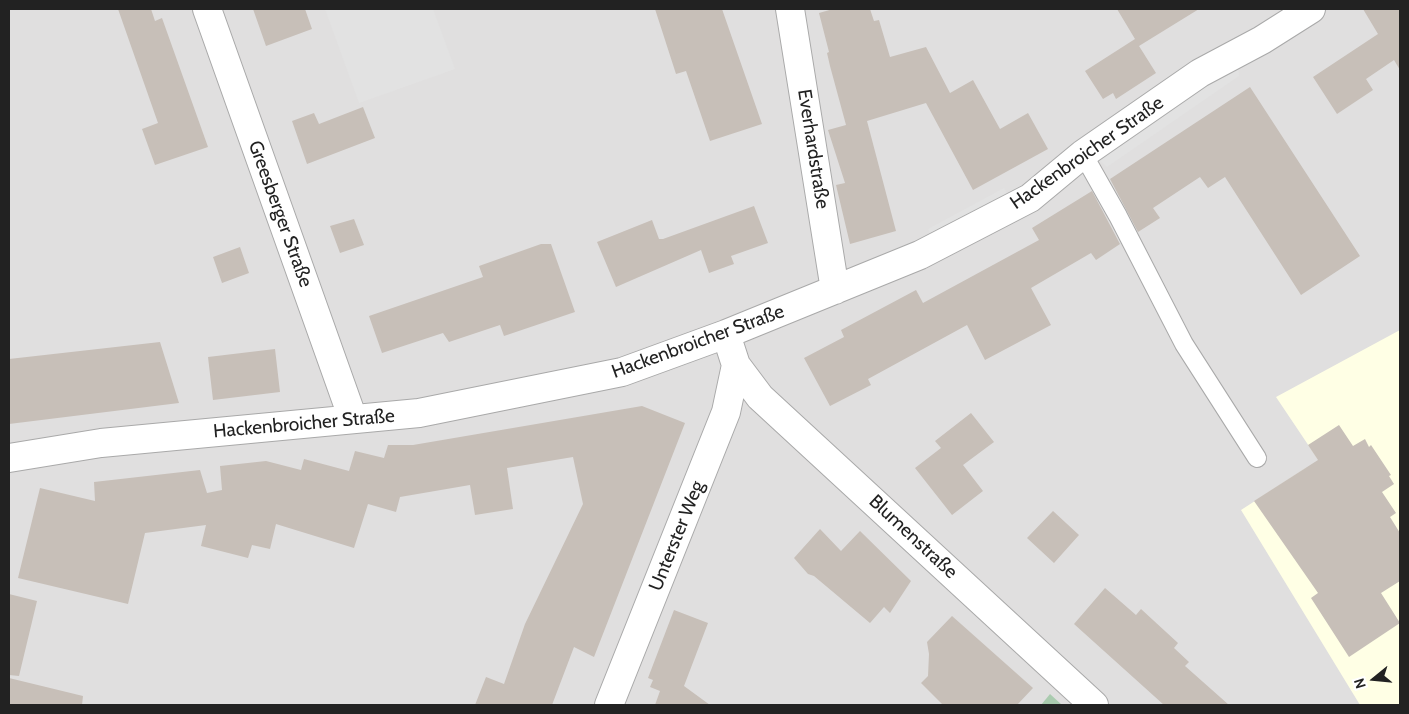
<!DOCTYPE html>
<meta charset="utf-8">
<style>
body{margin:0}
#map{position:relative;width:1409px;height:714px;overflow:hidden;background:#f2efe9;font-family:Cabin,sans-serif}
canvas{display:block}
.frame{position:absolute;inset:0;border:10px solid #222;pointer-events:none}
.north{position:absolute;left:1349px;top:654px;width:50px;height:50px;-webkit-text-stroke:4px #fff;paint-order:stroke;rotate:253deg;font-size:14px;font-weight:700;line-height:20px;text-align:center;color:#222}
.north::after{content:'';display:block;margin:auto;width:18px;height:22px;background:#222;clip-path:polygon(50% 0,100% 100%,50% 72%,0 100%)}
</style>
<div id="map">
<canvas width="1409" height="714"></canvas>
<div class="frame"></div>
<div class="north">N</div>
</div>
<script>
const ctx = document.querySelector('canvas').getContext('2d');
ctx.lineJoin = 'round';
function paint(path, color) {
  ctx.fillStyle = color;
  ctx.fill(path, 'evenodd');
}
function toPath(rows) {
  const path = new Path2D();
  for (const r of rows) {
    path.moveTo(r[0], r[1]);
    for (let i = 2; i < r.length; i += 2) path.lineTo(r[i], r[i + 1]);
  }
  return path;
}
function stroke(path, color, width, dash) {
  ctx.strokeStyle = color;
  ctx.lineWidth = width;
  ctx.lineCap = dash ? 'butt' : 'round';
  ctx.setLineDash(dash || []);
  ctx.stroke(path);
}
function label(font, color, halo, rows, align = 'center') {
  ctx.font = font + ' Cabin,sans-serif';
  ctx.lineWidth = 5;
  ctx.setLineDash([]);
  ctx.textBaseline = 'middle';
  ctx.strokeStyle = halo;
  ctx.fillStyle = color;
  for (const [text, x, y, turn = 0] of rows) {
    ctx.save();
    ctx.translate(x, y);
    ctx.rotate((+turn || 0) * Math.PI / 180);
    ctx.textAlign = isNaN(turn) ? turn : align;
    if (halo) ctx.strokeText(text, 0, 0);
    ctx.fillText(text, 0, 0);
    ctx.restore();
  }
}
const residential = toPath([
 [9,9,1400,9,1400,705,9,705]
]);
const education = toPath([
 [1400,330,1400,705,1360,705,1241,510,1306,468,1311,475,1323,467,1276,397]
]);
const cemetery = toPath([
 [1050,694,1062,705,1041,705]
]);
const parking = toPath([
 [325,9,433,9,455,69,359,103],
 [1238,64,1239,76,1107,167,1100,161,1167,111],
 [1004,188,1009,196,932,238,928,229]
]);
const building = toPath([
 [118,9,151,9,155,21,162,18,208,147,155,165,142,129,158,123],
 [253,9,305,9,312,29,266,46],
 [655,9,722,9,762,124,710,141,686,71,676,74],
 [833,9,870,9,874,21,879,20,890,57,926,47,950,93,973,80,1000,129,1028,113,1048,149,973,190,926,103,867,121,896,231,850,244,836,185,845,183,828,130,846,125,830,66,827,53,829,52,819,13],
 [1117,9,1199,9,1139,46,1156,73,1116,99,1113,93,1103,99,1085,71,1135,39],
 [1363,9,1400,9,1400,70,1394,60,1366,79,1373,90,1337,114,1313,77,1378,34],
 [1250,87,1360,256,1301,295,1225,177,1208,188,1200,177,1153,208,1160,218,1138,232,1110,179],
 [363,107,375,138,307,164,292,121,314,113,319,124],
 [1092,191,1120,244,1096,260,1091,253,1031,288,1051,325,985,360,967,325,868,379,871,385,830,406,804,358,844,337,841,330,916,290,923,303,1039,240,1032,228],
 [754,206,768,243,731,256,734,264,709,273,701,250,616,287,597,242,652,220,659,239,663,239],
 [354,219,364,245,340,253,330,226],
 [541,244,551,244,575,312,504,336,500,325,449,342,443,333,382,353,369,316,483,277,479,266],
 [240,247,249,273,222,283,213,257],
 [160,342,179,403,9,424,9,359],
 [275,349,280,392,213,400,208,357],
 [642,406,685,423,594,657,574,647,552,705,475,705,486,677,504,684,525,624,583,504,573,457,507,468,513,509,475,515,470,485,400,497,396,512,368,504,354,548,276,524,270,549,252,545,248,558,201,546,206,525,145,533,128,604,18,578,40,488,95,501,94,482,200,470,207,493,222,490,220,466,266,461,301,470,304,459,349,471,355,451,384,458,388,445,413,445],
 [971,413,994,442,963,465,983,491,952,515,915,468,941,448,935,441],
 [1339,425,1353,446,1365,439,1369,447,1371,445,1391,475,1389,476,1394,484,1382,492,1396,513,1390,517,1400,533,1400,581,1381,593,1400,623,1349,657,1311,598,1318,593,1254,501,1318,460,1308,445],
 [1053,511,1079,535,1054,563,1027,538],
 [820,529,841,551,860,531,911,581,890,613,884,607,870,623,814,576,808,574,794,558],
 [1105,588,1136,615,1141,609,1178,643,1174,648,1189,662,1185,666,1229,705,1164,705,1074,624],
 [9,594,37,601,19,676,9,675],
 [674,610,708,623,684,686,710,705,655,705,660,691,650,687,653,680,648,678],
 [952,616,1033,688,1017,705,943,705,921,683,928,676,929,654,927,642],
 [9,678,83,696,82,705,9,705]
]);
const service = toPath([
 [1083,154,1118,216,1184,344,1257,458]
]);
const minor = toPath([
 [207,9,353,419],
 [790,9,835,290],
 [726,334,736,365,760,397,1094,705],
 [9,458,101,443,419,413,622,372,726,334,920,255,1030,198,1083,154,1200,73,1262,40,1311,9],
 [609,705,726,412,736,365]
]);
const streetNames = [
 ["Everhardstraße",813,149,81],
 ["Hackenbroicher Straße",1087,153,-35],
 ["Greesberger Straße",280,214,70],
 ["Hackenbroicher Straße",698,342,-20],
 ["Hackenbroicher Straße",304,424,-5],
 ["Unterster Weg",677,536,-68],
 ["Blumenstraße",913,537,43]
];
paint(residential, '#e0dfdf');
paint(education, '#ffffe5');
paint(cemetery, '#aacbaf');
paint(parking, '#e2e2e2');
paint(building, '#c7bfb8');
stroke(service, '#a9a9a9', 20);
stroke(minor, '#a9a9a9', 30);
stroke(service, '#fff', 18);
stroke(minor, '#fff', 28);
label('19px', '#222', '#fff', streetNames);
</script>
